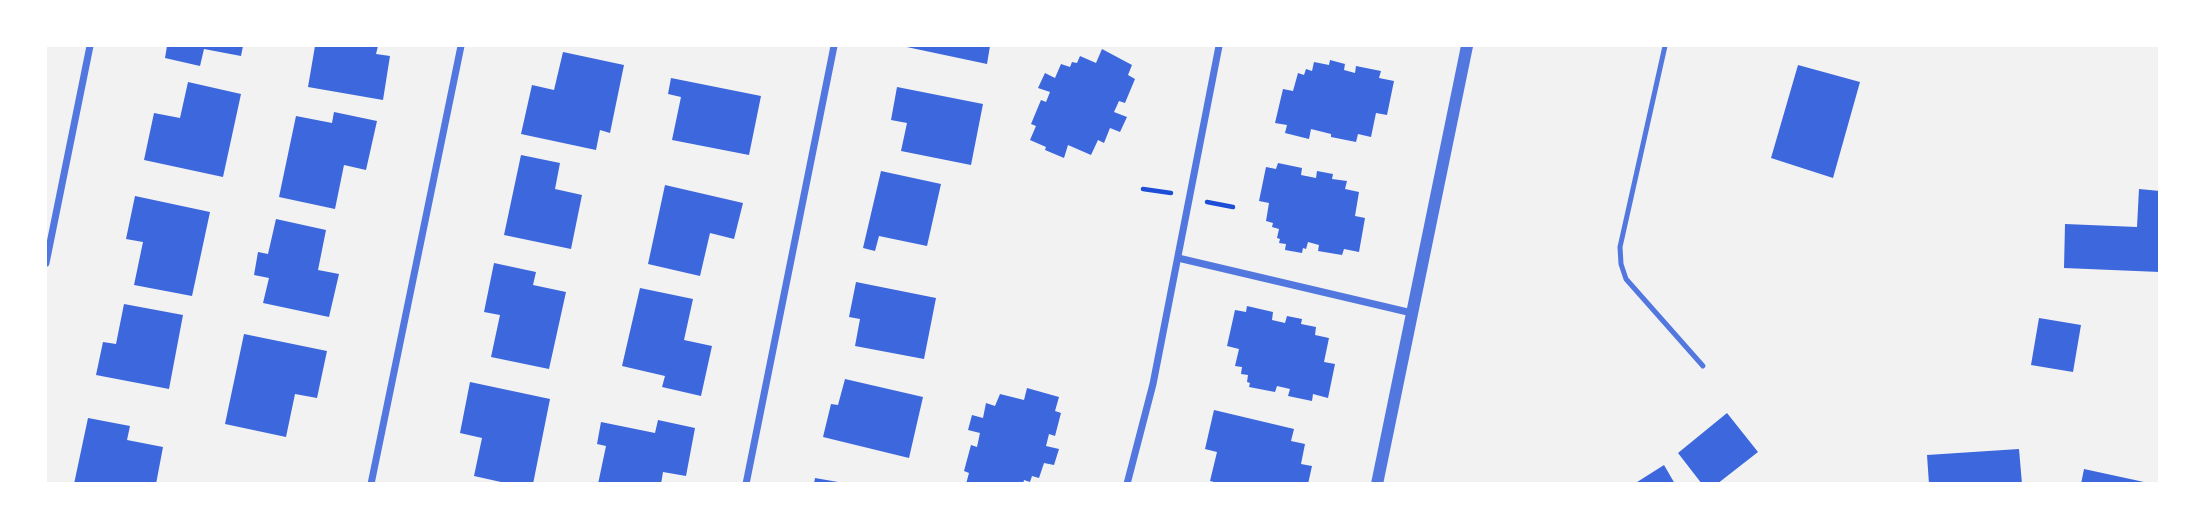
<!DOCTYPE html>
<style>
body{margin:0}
#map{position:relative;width:2205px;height:529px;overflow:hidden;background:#f2f2f2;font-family:"Fira Sans",sans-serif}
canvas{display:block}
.frame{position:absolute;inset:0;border:47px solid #fff;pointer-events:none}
</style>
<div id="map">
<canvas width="2205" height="529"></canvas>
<div class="frame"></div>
</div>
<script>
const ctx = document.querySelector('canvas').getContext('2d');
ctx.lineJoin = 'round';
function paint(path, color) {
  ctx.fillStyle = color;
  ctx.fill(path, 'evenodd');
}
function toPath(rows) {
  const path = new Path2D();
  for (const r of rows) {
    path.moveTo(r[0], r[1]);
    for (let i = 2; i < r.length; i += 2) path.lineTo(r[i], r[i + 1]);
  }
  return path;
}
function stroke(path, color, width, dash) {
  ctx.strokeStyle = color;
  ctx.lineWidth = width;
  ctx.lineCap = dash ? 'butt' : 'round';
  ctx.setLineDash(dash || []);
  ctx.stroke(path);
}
const building = toPath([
 [167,46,243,46,241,56,204,49,200,66,165,58],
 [315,46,378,46,376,54,390,56,383,100,308,87],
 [902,46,990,46,987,64],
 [1102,49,1132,65,1128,75,1135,79,1125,103,1119,101,1114,112,1127,117,1120,132,1110,128,1104,143,1098,140,1091,155,1068,145,1064,158,1045,150,1046,147,1030,140,1036,126,1031,124,1041,100,1046,102,1050,92,1038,88,1045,73,1055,78,1061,64,1070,67,1072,62,1077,63,1080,56,1096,63],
 [563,52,624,65,610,133,600,130,596,150,521,134,532,85,554,90],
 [1330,60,1345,64,1344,70,1355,73,1356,66,1381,71,1379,78,1394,81,1387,115,1376,113,1371,137,1358,134,1356,142,1331,137,1331,134,1311,129,1309,139,1285,133,1287,125,1275,123,1283,89,1293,91,1298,73,1304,75,1306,69,1312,71,1314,62,1329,65],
 [1798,65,1860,82,1833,178,1771,158],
 [671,78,761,96,749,155,672,140,681,97,668,94],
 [188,82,241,94,223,177,144,160,154,113,180,118],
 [897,87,983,104,971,165,901,151,907,123,891,120],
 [334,112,377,121,366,170,344,165,335,209,279,197,296,116,332,123],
 [521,155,560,163,555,189,582,195,571,249,504,235],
 [1278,163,1302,168,1301,175,1316,178,1317,171,1333,174,1332,179,1347,181,1345,189,1359,192,1355,216,1365,218,1359,252,1344,249,1342,255,1318,251,1319,245,1308,242,1306,249,1303,248,1302,253,1285,250,1286,244,1279,243,1280,239,1277,238,1279,229,1272,227,1273,223,1266,221,1269,203,1259,201,1266,167,1276,169],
 [881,171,941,184,927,246,879,236,875,251,863,248],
 [665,185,743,203,734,239,710,233,700,276,648,264],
 [2139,189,2160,191,2160,272,2064,268,2065,224,2137,227],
 [135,196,210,212,192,296,134,285,143,242,126,239],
 [276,219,326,230,318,270,339,274,329,317,263,303,269,278,254,275,258,252,268,254],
 [494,263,536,272,533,285,566,292,549,369,491,357,500,315,484,312],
 [856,282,936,298,924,359,855,346,860,319,849,317],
 [640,288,693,299,684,340,712,346,701,396,662,387,665,376,622,366],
 [124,304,183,315,169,389,96,375,103,342,116,344],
 [1247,306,1273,312,1272,320,1285,323,1287,316,1302,319,1301,324,1316,327,1315,335,1329,338,1324,362,1335,364,1328,398,1313,394,1312,401,1288,396,1290,389,1277,386,1275,392,1249,387,1250,383,1247,382,1248,375,1241,374,1242,367,1235,366,1239,349,1227,346,1235,310,1246,312],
 [2039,318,2081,325,2073,372,2031,365],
 [244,334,327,351,317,398,295,394,286,437,225,424],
 [845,379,923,397,909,458,823,437,831,404,838,405],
 [470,382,550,399,533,484,510,484,474,476,482,438,460,433],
 [1027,388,1059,397,1055,411,1061,413,1055,436,1049,434,1046,446,1059,449,1054,465,1044,463,1039,478,1032,476,1030,482,1024,480,1023,484,966,484,969,473,964,471,971,445,977,447,980,433,968,430,972,415,983,418,986,403,995,406,1000,394,1024,400],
 [1214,410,1294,429,1291,441,1305,444,1301,464,1312,466,1308,484,1222,484,1210,481,1217,452,1205,449],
 [1727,413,1758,452,1717,484,1702,484,1678,453],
 [88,418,130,426,127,440,163,447,156,484,74,484],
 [658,420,695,428,686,476,663,472,661,484,598,484,606,446,597,444,601,422,655,433],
 [2019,449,2022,484,1929,484,1927,455],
 [1664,465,1675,484,1634,484],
 [2084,469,2144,482,2144,484,2081,484],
 [815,478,838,482,838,484,814,484]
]);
const path = toPath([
 [1143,189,1171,193],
 [1207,202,1233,207]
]);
const service = toPath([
 [1665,46,1620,247,1621,264,1626,279,1703,366]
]);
const minor = toPath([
 [1178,258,1412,313],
 [46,263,90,46],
 [371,484,461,46],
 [746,484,834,46],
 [1127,484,1153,384,1219,46]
]);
const tertiary = toPath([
 [1377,484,1467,46]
]);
paint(building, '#3d67dc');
stroke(path, '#1d4ed8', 4.5);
stroke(service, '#5277de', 5);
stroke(minor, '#5277de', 7);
stroke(tertiary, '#5277de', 12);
</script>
